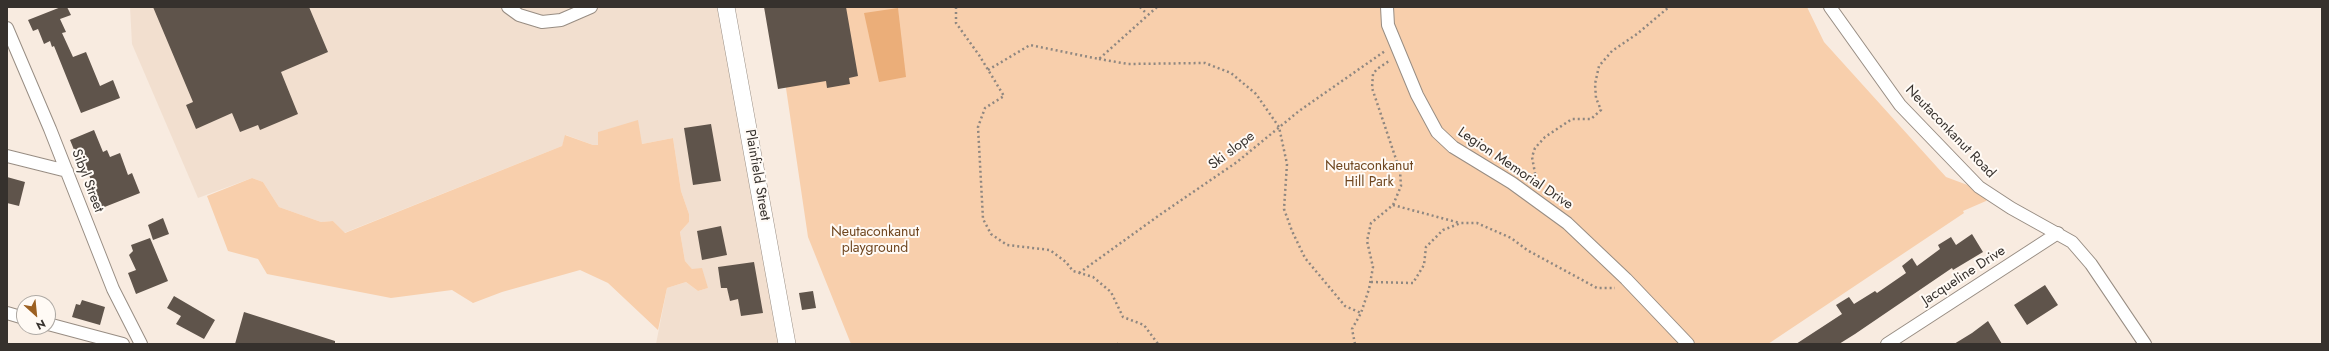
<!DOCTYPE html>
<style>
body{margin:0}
#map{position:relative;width:2329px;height:351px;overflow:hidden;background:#f8ebe0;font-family:Jost,sans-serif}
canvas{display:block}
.frame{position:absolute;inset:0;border:8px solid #36312d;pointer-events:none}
.north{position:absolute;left:16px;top:295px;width:40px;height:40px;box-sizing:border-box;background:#fffaf5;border:1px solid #afaaa5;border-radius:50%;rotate:153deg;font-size:11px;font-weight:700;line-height:16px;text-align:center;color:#36312d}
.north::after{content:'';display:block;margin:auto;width:14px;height:18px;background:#9c6022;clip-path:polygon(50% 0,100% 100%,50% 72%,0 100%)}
</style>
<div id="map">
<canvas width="2329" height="351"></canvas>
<div class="frame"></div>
<div class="north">N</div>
</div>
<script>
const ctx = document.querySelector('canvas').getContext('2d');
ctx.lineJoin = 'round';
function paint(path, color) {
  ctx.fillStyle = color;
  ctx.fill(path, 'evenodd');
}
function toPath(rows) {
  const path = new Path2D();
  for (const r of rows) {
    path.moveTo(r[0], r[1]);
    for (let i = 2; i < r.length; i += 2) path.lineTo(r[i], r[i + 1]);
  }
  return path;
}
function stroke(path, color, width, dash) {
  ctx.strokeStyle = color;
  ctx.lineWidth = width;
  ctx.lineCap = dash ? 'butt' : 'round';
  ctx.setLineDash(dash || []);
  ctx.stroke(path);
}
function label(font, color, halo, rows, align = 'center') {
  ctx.font = font + ' Jost,sans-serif';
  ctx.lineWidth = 4;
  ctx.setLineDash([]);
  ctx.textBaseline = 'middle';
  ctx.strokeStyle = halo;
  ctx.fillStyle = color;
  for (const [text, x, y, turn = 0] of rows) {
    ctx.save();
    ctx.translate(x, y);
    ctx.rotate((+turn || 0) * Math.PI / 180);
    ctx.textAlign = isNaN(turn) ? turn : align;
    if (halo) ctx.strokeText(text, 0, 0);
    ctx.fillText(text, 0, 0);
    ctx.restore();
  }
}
const built = toPath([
 [130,7,728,7,786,344,656,344,667,288,686,282,698,291,708,288,685,261,680,232,689,222,689,214,681,191,673,138,642,144,593,145,566,135,562,146,344,233,333,221,321,222,279,207,263,182,252,178,198,198,132,44]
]);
const green = toPath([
 [774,7,1807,7,1824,42,1946,177,1981,190,1990,196,1986,201,1963,211,1964,213,1768,344,851,344,808,237],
 [638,120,642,144,673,138,681,191,689,214,689,222,680,232,685,261,692,269,702,268,708,288,698,291,686,282,667,288,658,330,608,283,580,270,502,292,473,303,452,290,391,298,267,274,258,259,228,251,207,196,252,178,263,182,279,207,321,222,333,221,345,233,562,146,565,135,593,145,598,145,598,132]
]);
const water = toPath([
 [898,8,906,77,879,82,864,13]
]);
const building = toPath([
 [61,7,67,7,71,15,60,19,66,32,62,33,73,57,86,52,100,86,113,80,120,98,81,113,54,46,52,47,50,41,44,44,38,29,33,31,28,20],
 [153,7,309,7,328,52,281,72,298,114,260,130,258,125,240,132,232,113,196,129,186,105,193,102],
 [764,7,846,7,858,76,849,78,850,84,827,88,826,81,778,89],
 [711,124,721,181,693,185,684,128],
 [94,130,103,152,107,150,110,157,120,153,128,175,132,173,140,193,102,208,81,155,77,157,70,140],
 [7,177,25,182,19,206,7,203],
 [163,218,169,234,153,240,148,225],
 [721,226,727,255,702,260,697,231],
 [1972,234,1983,252,1953,270,1952,268,1855,334,1839,344,1796,344,1842,314,1836,305,1849,297,1854,304,1875,291,1877,293,1906,273,1902,266,1912,258,1917,266,1940,249,1938,245,1951,237,1956,245],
 [150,238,168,281,136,294,128,273,136,270,129,255,133,251,131,245],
 [754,262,763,313,741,316,738,299,730,301,727,288,721,288,718,267],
 [2045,285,2058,305,2027,325,2014,305],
 [813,291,816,308,802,310,799,293],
 [174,296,215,320,204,339,176,324,181,316,167,308],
 [82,300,105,307,100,325,72,317,76,304,80,305],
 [244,312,335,341,335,344,235,344],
 [1988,321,2002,344,1954,344,1972,333]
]);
const path = toPath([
 [956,7,956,23,979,55,1004,96,985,108,978,127,983,219,991,234,1007,245,1050,250,1066,262,1073,271,1093,277,1111,292,1123,317,1144,325,1158,344],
 [1140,7,1147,14],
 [1099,59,1128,64,1205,63,1231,73,1256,94,1279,127,1287,164,1284,209,1292,231,1305,258,1345,306,1361,313],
 [988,70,1030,45,1099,59,1157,7],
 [1537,184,1532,157,1535,148,1545,137,1572,119,1591,119,1601,110,1596,98,1595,84,1599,66,1612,51,1637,34,1669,7],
 [1393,205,1460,223],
 [1079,273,1161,214,1237,162,1299,111,1385,51],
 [1371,282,1413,283,1424,265,1426,247,1443,230,1461,223,1477,223,1511,238,1527,250,1597,288,1615,288],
 [1117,344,1118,344],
 [1355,344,1352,329,1361,313,1369,289,1373,267,1367,241,1371,223,1393,205,1401,186,1400,171,1372,88,1373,74,1377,69,1389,61]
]);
const street = toPath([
 [508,7,519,15,542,22,561,20,591,7],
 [1387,7,1388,25,1417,95,1437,132,1453,147,1512,183,1567,223,1626,279,1688,344],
 [1830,7,1900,105,1979,187,2011,208,2072,242,2091,264,2145,344],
 [7,28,50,129,113,289,141,344],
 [7,156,67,171],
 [7,313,24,318],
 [48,324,123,344],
 [1887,344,2058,233]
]);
const secondary = toPath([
 [726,7,787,344]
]);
const streetNames = [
 ["Neutaconkanut Road",1950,132,46],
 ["Ski slope",1232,151,-37],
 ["Legion Memorial Drive",1515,169,34],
 ["Plainfield Street",757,175,80],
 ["Sibyl Street",87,181,69],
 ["Jacqueline Drive",1964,276,-33]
];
const parkNames = [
 ["Neutaconkanut",1369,167],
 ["Hill Park",1369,183],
 ["Neutaconkanut",875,233],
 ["playground",875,249]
];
paint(built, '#f2dfcf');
paint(green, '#f8cfac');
paint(water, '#ebae79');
paint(building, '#5f544b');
stroke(street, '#988d83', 14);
stroke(secondary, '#988d83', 18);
stroke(path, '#8f8780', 2.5, [2, 3]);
stroke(street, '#fff', 12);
stroke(secondary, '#fff', 17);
label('14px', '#36312d', '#fffaf5', streetNames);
label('14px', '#6f461f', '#fffaf5', parkNames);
</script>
